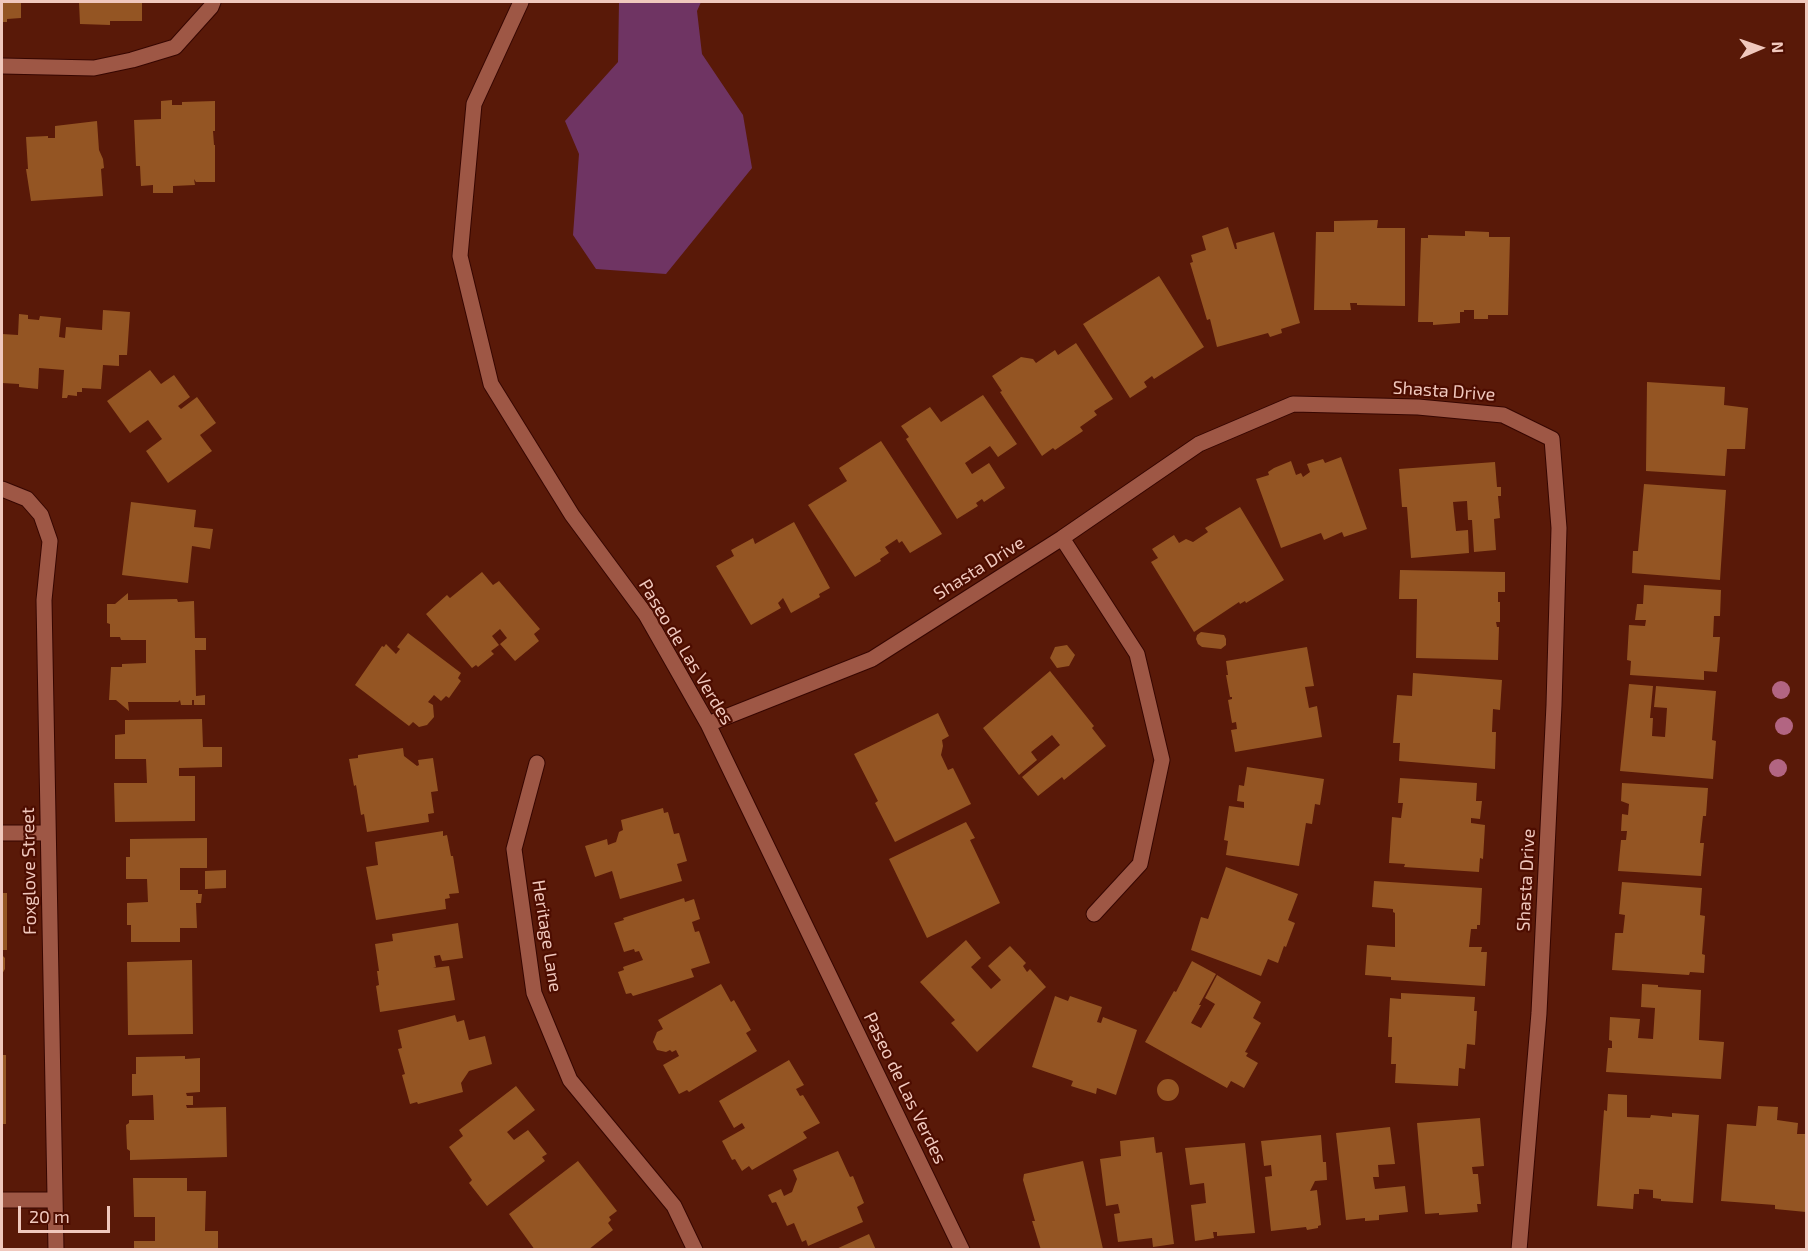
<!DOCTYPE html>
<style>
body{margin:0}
#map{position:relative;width:1808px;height:1251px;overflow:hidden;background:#591908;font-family:"Exo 2",sans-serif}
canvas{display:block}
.frame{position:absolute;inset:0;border:3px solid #f0c8bd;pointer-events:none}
.north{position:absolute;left:1730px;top:18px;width:60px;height:60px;-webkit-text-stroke:4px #4d0d00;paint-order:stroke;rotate:88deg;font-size:16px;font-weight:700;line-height:24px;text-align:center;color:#f0c8bd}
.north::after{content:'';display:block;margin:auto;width:21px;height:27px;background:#f0c8bd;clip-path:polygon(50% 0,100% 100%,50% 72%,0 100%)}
.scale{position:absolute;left:18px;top:1206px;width:92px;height:27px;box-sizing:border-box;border:3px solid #f0c8bd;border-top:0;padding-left:8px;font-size:18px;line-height:21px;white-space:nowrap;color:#f0c8bd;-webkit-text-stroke:4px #4d0d00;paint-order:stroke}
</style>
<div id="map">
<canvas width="1808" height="1251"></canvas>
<div class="frame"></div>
<div class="north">N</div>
<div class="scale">20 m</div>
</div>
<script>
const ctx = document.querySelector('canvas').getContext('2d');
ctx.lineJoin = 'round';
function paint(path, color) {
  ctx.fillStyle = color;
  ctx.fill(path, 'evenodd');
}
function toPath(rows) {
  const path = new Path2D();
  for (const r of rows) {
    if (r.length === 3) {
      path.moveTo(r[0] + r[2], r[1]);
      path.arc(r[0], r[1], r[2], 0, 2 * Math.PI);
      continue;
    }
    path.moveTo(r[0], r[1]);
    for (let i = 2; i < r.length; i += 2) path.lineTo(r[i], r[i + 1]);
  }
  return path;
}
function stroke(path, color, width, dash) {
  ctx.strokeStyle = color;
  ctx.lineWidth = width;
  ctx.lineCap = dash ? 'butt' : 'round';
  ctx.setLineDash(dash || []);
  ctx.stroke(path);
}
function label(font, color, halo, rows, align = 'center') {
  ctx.font = font + ' "Exo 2",sans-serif';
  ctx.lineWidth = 4.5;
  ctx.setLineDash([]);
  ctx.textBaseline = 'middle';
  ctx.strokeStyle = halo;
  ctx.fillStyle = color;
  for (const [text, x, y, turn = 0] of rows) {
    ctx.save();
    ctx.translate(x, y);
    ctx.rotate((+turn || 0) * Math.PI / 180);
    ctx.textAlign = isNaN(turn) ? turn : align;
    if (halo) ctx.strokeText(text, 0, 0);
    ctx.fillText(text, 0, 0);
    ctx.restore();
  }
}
const green = toPath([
 [619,2,701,2,697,11,702,54,743,115,752,168,666,274,596,269,573,235,579,154,565,121,618,62]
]);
const building = toPath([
 [2,2,21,2,21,18,7,19,7,22,2,22],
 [79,2,142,2,142,21,110,21,110,25,80,24],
 [172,100,172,105,182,105,182,102,215,101,215,131,213,131,214,145,215,145,215,182,196,182,194,179,195,185,173,186,173,193,153,193,153,185,141,186,140,166,136,166,134,120,161,119,161,101],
 [97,121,99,150,103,159,104,168,101,169,103,196,31,201,26,169,28,169,26,137,48,136,48,138,55,138,55,126],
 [1378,220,1377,228,1405,228,1405,306,1357,305,1357,303,1350,303,1351,310,1314,310,1316,232,1334,232,1334,221],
 [1228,227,1235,249,1237,249,1236,243,1274,232,1300,323,1281,329,1282,333,1270,337,1268,333,1217,347,1210,319,1207,320,1190,263,1193,262,1191,255,1206,250,1202,236],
 [1465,231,1489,232,1489,237,1510,237,1508,315,1488,315,1488,319,1474,319,1474,310,1464,310,1464,312,1460,312,1460,323,1433,325,1433,322,1418,322,1421,238,1428,238,1428,235,1465,236],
 [1159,276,1204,347,1154,379,1152,376,1144,382,1147,387,1130,398,1083,324],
 [103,310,130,312,127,355,119,355,119,366,103,365,101,389,82,388,82,392,77,392,77,396,68,395,67,398,62,398,64,370,39,368,38,389,19,387,19,384,2,383,2,334,18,335,19,314,28,315,28,319,39,320,40,316,61,318,59,337,65,338,66,327,102,330],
 [1076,343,1113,399,1094,411,1097,415,1080,427,1083,431,1055,450,1053,448,1042,456,1000,392,1002,391,992,376,1021,357,1033,359,1036,363,1055,350,1058,355],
 [150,370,161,384,174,375,190,397,178,406,181,409,197,397,216,423,200,435,212,451,168,483,146,451,162,439,148,420,130,433,107,401],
 [1647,382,1725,387,1724,405,1748,408,1745,449,1727,449,1725,476,1646,471],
 [983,395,1017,444,998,457,990,446,965,463,972,474,989,463,1005,488,984,502,982,499,976,503,978,506,957,519,906,439,909,437,901,426,930,407,941,422],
 [881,441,942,534,910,553,902,541,899,543,897,539,885,547,889,553,880,559,881,561,855,577,808,505,847,481,839,468],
 [1341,457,1367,529,1344,537,1342,532,1324,540,1321,533,1281,548,1256,479,1269,475,1268,472,1274,468,1291,461,1296,475,1301,473,1303,477,1310,472,1307,464,1323,459,1325,463],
 [1495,462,1497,487,1501,487,1501,496,1498,496,1500,518,1494,519,1496,550,1474,552,1472,520,1468,520,1467,501,1453,502,1456,531,1468,530,1469,553,1411,558,1407,507,1402,507,1399,469],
 [1644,484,1726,490,1720,580,1632,573,1633,551,1638,551],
 [131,502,196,510,194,527,213,529,210,549,192,546,188,583,122,575],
 [1240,507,1284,580,1246,603,1245,601,1240,604,1239,602,1194,632,1151,562,1158,558,1152,549,1174,535,1179,543,1186,539,1193,542,1208,532,1205,528],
 [794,522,830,588,819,594,820,597,791,613,783,598,778,603,781,608,751,625,716,566,734,556,731,550,753,538,755,544],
 [1400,570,1505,572,1505,592,1498,592,1498,602,1500,602,1500,622,1496,622,1497,627,1499,627,1498,660,1416,658,1417,599,1399,599],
 [482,572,493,585,499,581,540,629,534,634,539,641,515,661,500,644,507,638,500,629,492,636,499,645,491,651,494,654,478,667,476,665,472,668,426,614,447,595,450,598],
 [1644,585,1721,590,1720,616,1714,616,1713,637,1720,637,1717,672,1704,671,1704,680,1630,675,1631,661,1627,660,1629,625,1645,626,1646,620,1635,620,1637,604,1643,604],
 [128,593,128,600,177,599,178,602,194,601,195,638,206,638,206,650,195,650,196,696,205,695,205,705,194,705,194,700,192,700,192,705,181,705,180,700,178,702,128,702,129,711,116,700,109,700,111,667,122,667,122,664,146,663,146,640,121,640,120,637,110,637,110,624,107,623,107,604,115,604],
 [1201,632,1224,635,1226,639,1226,645,1221,649,1202,647,1198,644,1196,639,1197,635],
 [408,633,461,673,458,678,461,681,449,698,446,696,441,701,434,695,428,702,433,705,434,717,427,725,419,727,413,722,409,726,355,685,382,646,384,647,386,644,396,654,400,649,397,647],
 [1067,645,1075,655,1069,666,1057,668,1050,658,1055,647],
 [1307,647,1314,686,1305,687,1309,708,1317,706,1322,737,1235,752,1231,730,1237,729,1236,722,1232,723,1228,700,1232,699,1232,697,1230,697,1226,675,1228,675,1226,661],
 [1050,671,1094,726,1092,728,1106,746,1064,780,1062,777,1038,796,1022,777,1060,745,1052,735,1031,752,1037,760,1019,775,983,728],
 [1413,673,1502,680,1500,710,1493,709,1492,732,1496,732,1495,769,1399,761,1400,743,1393,743,1397,695,1412,696],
 [1629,684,1653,686,1650,718,1653,718,1652,736,1665,737,1667,708,1654,707,1656,686,1716,691,1712,740,1716,741,1713,779,1620,771],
 [938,713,949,736,942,740,943,746,941,755,948,770,953,768,971,804,895,842,875,803,878,801,854,754],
 [202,719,203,747,222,747,222,767,179,768,179,776,195,776,195,821,115,822,114,783,147,783,146,759,115,759,115,735,125,734,125,720],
 [403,748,404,756,417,766,419,765,418,760,433,758,438,791,431,792,434,813,428,814,429,822,367,832,364,814,361,815,356,785,354,786,349,759,358,758,358,755],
 [1247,767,1324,779,1320,805,1315,804,1312,824,1306,823,1299,866,1226,855,1228,841,1224,840,1229,806,1244,808,1244,802,1237,801,1239,785,1244,786],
 [1400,778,1477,783,1476,801,1482,801,1480,819,1471,818,1471,823,1485,825,1483,859,1480,858,1479,872,1404,867,1405,864,1389,863,1392,817,1401,818,1403,803,1398,803],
 [1622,783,1708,788,1706,816,1703,816,1700,843,1704,843,1701,876,1618,871,1621,840,1626,840,1627,831,1621,831,1622,814,1628,815,1629,804,1621,801],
 [663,808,664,813,668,812,674,834,679,833,687,861,677,864,682,881,620,899,612,871,595,877,585,846,607,839,608,845,616,842,619,832,623,830,621,820],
 [966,822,975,838,970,840,1000,903,927,938,889,859],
 [443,831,443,836,447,835,451,856,453,856,459,893,449,894,450,898,445,899,446,909,376,920,366,867,378,865,375,842],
 [207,838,207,868,180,868,180,890,198,890,198,894,202,894,201,903,196,903,197,928,180,928,180,942,131,942,131,925,127,925,127,903,148,902,147,879,126,879,126,857,130,857,130,839],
 [1226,867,1298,894,1288,920,1295,923,1286,947,1284,946,1278,963,1268,959,1261,976,1191,950,1201,917,1208,919],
 [226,870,226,888,205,889,205,871],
 [1374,881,1482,888,1480,925,1477,925,1477,929,1471,929,1469,947,1482,947,1481,952,1487,952,1485,986,1391,980,1391,977,1365,975,1367,945,1395,947,1395,913,1393,912,1393,909,1372,907],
 [1622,882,1702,888,1700,915,1705,916,1702,954,1705,955,1704,973,1690,972,1689,975,1612,970,1615,933,1623,933,1625,915,1619,914],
 [2,893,7,893,7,950,2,950],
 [684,898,685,902,694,899,700,919,692,922,695,932,699,931,710,963,691,969,694,977,633,996,631,993,626,994,618,972,624,970,623,967,643,960,639,951,635,952,634,949,624,952,614,923,624,920,623,918],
 [458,923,463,958,442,961,440,955,434,956,436,967,433,968,449,966,455,1000,380,1012,376,986,379,985,377,971,379,971,375,944,393,941,392,934],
 [966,940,981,958,971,967,991,989,1001,980,988,966,1010,946,1026,963,1023,966,1027,972,1030,969,1046,987,977,1052,951,1023,955,1020,920,982],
 [2,955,5,958,5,969,2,974],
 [192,960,193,1034,128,1035,127,962],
 [1192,961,1216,974,1199,1005,1201,1005,1191,1023,1201,1028,1215,1004,1205,998,1217,975,1261,1002,1253,1018,1261,1023,1245,1052,1248,1053,1246,1056,1258,1063,1244,1088,1231,1081,1227,1088,1145,1042,1174,991,1176,992],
 [721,984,731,1002,734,1000,751,1030,746,1033,757,1051,689,1092,687,1090,679,1094,663,1065,679,1056,676,1050,672,1052,670,1050,666,1052,657,1050,653,1042,657,1032,663,1029,658,1020],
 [1642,984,1658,985,1658,987,1701,990,1699,1040,1724,1042,1721,1079,1606,1072,1608,1048,1612,1048,1612,1041,1609,1040,1610,1017,1640,1019,1638,1038,1653,1039,1655,1008,1641,1007],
 [1401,993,1475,997,1474,1011,1477,1011,1475,1045,1467,1044,1465,1069,1459,1068,1458,1086,1395,1083,1396,1064,1391,1064,1392,1037,1388,1037,1390,998,1401,999],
 [1055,996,1068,1001,1070,996,1102,1007,1097,1022,1101,1023,1103,1017,1137,1030,1116,1095,1097,1088,1096,1094,1071,1086,1073,1081,1032,1067],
 [455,1015,457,1022,464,1020,469,1040,485,1036,492,1064,469,1071,461,1083,463,1092,418,1104,417,1102,410,1104,402,1075,405,1074,398,1049,402,1048,398,1030],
 [2,1055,6,1055,6,1124,2,1124],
 [185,1056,185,1059,200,1058,200,1092,186,1093,187,1096,193,1096,193,1105,186,1105,187,1108,226,1107,227,1157,130,1160,130,1151,127,1149,126,1125,129,1123,129,1120,154,1120,153,1095,132,1096,132,1074,136,1074,136,1057],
 [789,1060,804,1085,796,1089,800,1096,803,1095,820,1123,803,1132,807,1138,752,1170,749,1166,742,1171,735,1159,732,1160,722,1141,745,1128,742,1123,734,1128,719,1101],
 [1168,1090,11],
 [516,1086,535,1110,507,1132,514,1140,528,1130,547,1154,542,1157,545,1161,487,1206,469,1183,472,1180,449,1147,463,1136,459,1130],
 [1608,1094,1627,1095,1627,1117,1650,1118,1651,1115,1672,1117,1672,1113,1699,1115,1693,1203,1661,1201,1661,1199,1653,1198,1653,1190,1639,1189,1639,1194,1634,1194,1633,1209,1597,1206,1604,1110,1607,1111],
 [1758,1106,1778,1107,1777,1120,1798,1123,1797,1134,1806,1134,1806,1212,1775,1209,1775,1205,1721,1201,1727,1124,1756,1126],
 [1480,1118,1484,1166,1472,1167,1473,1174,1478,1174,1481,1204,1477,1204,1478,1212,1439,1215,1439,1213,1425,1214,1417,1123],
 [1390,1127,1395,1164,1378,1165,1379,1177,1373,1177,1375,1189,1405,1186,1408,1212,1379,1215,1379,1220,1365,1221,1365,1218,1346,1220,1336,1133],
 [1321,1135,1323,1162,1326,1162,1327,1180,1315,1181,1310,1191,1317,1190,1321,1225,1318,1226,1318,1228,1307,1230,1306,1227,1271,1231,1265,1177,1272,1176,1271,1165,1264,1166,1261,1141],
 [1154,1137,1156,1153,1162,1152,1174,1244,1153,1247,1152,1238,1118,1242,1114,1214,1120,1213,1118,1204,1106,1206,1100,1159,1121,1156,1120,1141],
 [1245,1143,1255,1233,1217,1236,1217,1232,1213,1232,1214,1238,1195,1241,1191,1205,1206,1203,1204,1183,1190,1185,1185,1148],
 [838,1151,850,1177,853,1176,864,1203,857,1207,863,1222,808,1246,806,1240,802,1242,794,1223,787,1226,776,1202,772,1203,768,1195,781,1189,784,1196,792,1192,797,1179,793,1170],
 [578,1161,617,1211,609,1217,611,1220,608,1223,613,1230,588,1250,535,1250,509,1214],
 [1083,1161,1103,1249,1041,1250,1032,1221,1035,1221,1023,1180,1024,1174],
 [133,1178,187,1178,187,1191,206,1191,205,1231,218,1231,218,1250,134,1250,134,1241,155,1241,155,1217,134,1217],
 [869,1234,876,1250,834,1250]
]);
const minor = toPath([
 [521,2,474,104,460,256,491,384,572,515,646,615,708,724,962,1250],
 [2,66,94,68,132,60,175,47,211,7,213,2],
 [2,489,27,499,41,515,50,541,44,600,56,1250],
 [1062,538,1137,654,1162,760,1140,864,1094,914],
 [708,724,872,659,1062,538,1199,444,1293,404,1418,407,1503,415,1552,439,1559,528,1554,705,1539,1013,1519,1250],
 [537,763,514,849,534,993,570,1080,674,1206,695,1250],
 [2,833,48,833],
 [2,1200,55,1200]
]);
const trees = [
 [1781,690],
 [1784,726],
 [1778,768]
];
const streetNames = [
 ["Shasta Drive",1444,391,4],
 ["Shasta Drive",979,568,-32],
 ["Paseo de Las Verdes",686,652,59],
 ["Foxglove Street",29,871,-91],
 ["Shasta Drive",1526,880,-87],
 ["Heritage Lane",547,936,81],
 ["Paseo de Las Verdes",905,1088,64]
];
paint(green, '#6f3463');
paint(building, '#945523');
stroke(minor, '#360600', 17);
stroke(minor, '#9e5745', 15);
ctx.fillStyle = '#b26582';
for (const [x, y] of trees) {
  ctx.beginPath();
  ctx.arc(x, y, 9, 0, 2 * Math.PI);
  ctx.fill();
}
label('18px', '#f0c8bd', '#4d0d00', streetNames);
</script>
